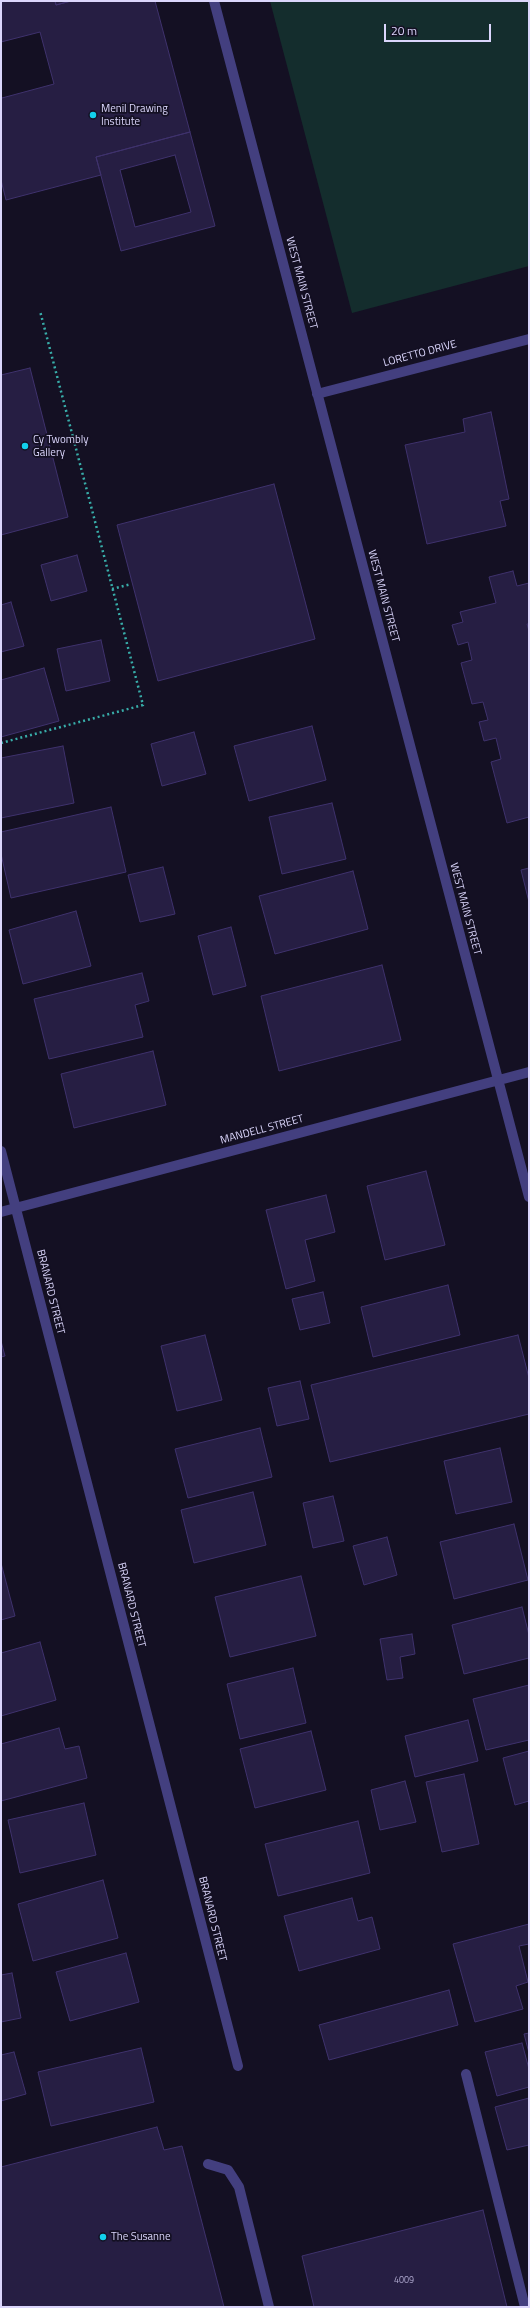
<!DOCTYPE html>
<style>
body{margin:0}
#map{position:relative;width:530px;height:2308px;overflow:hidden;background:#141023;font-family:"Titillium Web",sans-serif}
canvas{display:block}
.frame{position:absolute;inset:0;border:2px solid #dbd6fc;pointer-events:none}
.scale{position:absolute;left:384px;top:24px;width:107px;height:18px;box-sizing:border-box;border:2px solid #dbd6fc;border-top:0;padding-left:5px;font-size:12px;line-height:14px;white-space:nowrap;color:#dbd6fc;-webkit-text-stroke:3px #141023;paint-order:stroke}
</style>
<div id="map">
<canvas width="530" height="2308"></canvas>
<div class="frame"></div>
<div class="scale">20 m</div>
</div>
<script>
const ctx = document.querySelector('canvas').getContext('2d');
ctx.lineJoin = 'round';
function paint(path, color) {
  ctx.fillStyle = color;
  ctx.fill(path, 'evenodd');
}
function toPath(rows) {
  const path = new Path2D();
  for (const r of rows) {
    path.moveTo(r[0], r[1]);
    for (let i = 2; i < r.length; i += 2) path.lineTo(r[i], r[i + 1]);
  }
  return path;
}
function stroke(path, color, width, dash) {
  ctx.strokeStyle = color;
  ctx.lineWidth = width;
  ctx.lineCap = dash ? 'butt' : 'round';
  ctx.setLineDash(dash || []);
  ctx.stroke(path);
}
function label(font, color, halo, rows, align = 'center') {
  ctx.font = font + ' "Titillium Web",sans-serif';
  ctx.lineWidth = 3.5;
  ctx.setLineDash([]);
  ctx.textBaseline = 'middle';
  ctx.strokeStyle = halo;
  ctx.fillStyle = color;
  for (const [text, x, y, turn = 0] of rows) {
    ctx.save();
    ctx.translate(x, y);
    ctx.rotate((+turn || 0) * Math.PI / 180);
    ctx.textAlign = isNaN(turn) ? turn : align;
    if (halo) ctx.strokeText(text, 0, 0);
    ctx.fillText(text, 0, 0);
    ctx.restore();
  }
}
const green = toPath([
 [270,1,529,1,529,266,352,313]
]);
const building = toPath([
 [1,1,55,1,56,5,71,1,155,1,190,132,96,157,101,175,6,200,1,180,1,96,2,98,54,84,40,32,1,42,1,1],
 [55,1,71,1,56,5,55,1],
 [190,132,215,226,121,251,96,157,190,132],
 [175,155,191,212,135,227,120,170,175,155],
 [30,368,68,517,1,535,1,375,30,368],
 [491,412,509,499,500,501,506,526,427,544,405,445,465,432,463,419,491,412],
 [274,484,315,639,158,681,117,525,274,484],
 [77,555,87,591,51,601,41,565,77,555],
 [513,571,517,586,529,583,529,624,527,624,529,631,529,817,507,823,491,762,501,759,496,738,484,741,479,722,488,720,483,702,472,704,461,663,472,660,468,642,458,645,452,625,463,622,460,612,496,603,489,577,513,571],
 [11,602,24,646,1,652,1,605,11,602],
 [101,640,110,681,66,691,57,649,101,640],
 [44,668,59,721,1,737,1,680,44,668],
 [312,726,326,780,249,801,234,746,312,726],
 [194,732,206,774,162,786,151,744,194,732],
 [63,746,74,803,1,818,1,758,63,746],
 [332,803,346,859,282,874,269,817,332,803],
 [111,807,126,872,11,898,1,854,1,832,111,807],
 [163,867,175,914,140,922,128,875,163,867],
 [529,868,529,902,521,870,529,868],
 [353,871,368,929,275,954,259,896,353,871],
 [76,911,91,966,23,984,9,930,76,911],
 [231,927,246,986,213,995,198,936,231,927],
 [382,965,401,1040,279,1071,261,996,382,965],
 [142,973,149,1001,135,1005,143,1037,49,1059,34,999,142,973],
 [153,1051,166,1105,74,1128,61,1074,153,1051],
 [426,1171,445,1245,385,1260,367,1186,426,1171],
 [326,1195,335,1232,305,1240,315,1281,286,1289,266,1210,326,1195],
 [448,1285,460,1335,373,1357,361,1307,448,1285],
 [323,1292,330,1323,300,1330,292,1299,323,1292],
 [205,1335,222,1400,177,1411,161,1346,205,1335],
 [518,1335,529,1378,529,1414,330,1462,311,1385,518,1335],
 [1,1341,5,1356,1,1357,1,1341],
 [300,1381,309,1419,277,1426,268,1388,300,1381],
 [260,1428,272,1477,188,1498,175,1449,260,1428],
 [500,1448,512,1502,456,1514,444,1461,500,1448],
 [253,1492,266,1545,194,1563,181,1510,253,1492],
 [333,1496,344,1541,313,1548,303,1503,333,1496],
 [514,1524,528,1580,454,1599,440,1542,514,1524],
 [387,1537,397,1575,364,1585,353,1546,387,1537],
 [1,1563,15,1616,1,1620,1,1563],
 [301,1576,316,1636,230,1657,215,1597,301,1576],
 [522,1607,529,1635,529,1658,464,1674,452,1625,522,1607],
 [412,1634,415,1654,400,1657,403,1678,387,1680,380,1639,412,1634],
 [40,1642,56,1700,1,1716,1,1653,40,1642],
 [293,1668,306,1723,240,1739,227,1684,293,1668],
 [529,1685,529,1740,486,1750,473,1699,529,1685],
 [468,1720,478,1761,415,1777,405,1736,468,1720],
 [59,1728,65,1749,79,1746,87,1778,1,1801,1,1744,59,1728],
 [311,1731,326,1790,255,1808,240,1749,311,1731],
 [529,1751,529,1801,515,1805,503,1758,529,1751],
 [464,1774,479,1844,442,1852,426,1782,464,1774],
 [405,1781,416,1822,380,1830,371,1790,405,1781],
 [84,1803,96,1855,20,1873,8,1820,84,1803],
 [358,1821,370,1873,278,1896,265,1844,358,1821],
 [103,1880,118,1938,33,1961,18,1904,103,1880],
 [352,1898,358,1921,372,1917,380,1949,299,1971,284,1916,352,1898],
 [529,1924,529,1944,519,1946,528,1982,516,1986,523,2009,475,2022,453,1944,529,1924],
 [126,1953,139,2002,70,2021,56,1972,126,1953],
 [12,1973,21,2018,1,2022,1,1975,12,1973],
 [449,1990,458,2025,329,2060,319,2025,449,1990],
 [529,2033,529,2053,524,2034,529,2033],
 [522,2043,529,2069,529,2087,497,2096,485,2052,522,2043],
 [141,2048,154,2102,51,2126,38,2072,141,2048],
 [14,2052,26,2094,1,2101,1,2055,14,2052],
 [529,2098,529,2145,507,2150,495,2107,529,2098],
 [157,2127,164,2150,182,2146,224,2307,1,2307,1,2167,157,2127],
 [483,2210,507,2307,314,2307,302,2256,483,2210]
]);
const path = toPath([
 [112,589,131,584],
 [1,743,143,705,40,311]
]);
const minor = toPath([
 [214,1,529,1197],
 [317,394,529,339],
 [1,1151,238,2066],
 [1,1212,529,1072],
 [466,2074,525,2307],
 [208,2164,228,2170,239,2187,269,2307]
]);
const markers = [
 [93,115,4,"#12d0ec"],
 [25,446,4,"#12d0ec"],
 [103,2237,4,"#12d0ec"]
];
const numberNames = [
 ["4009",404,2281]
];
const poiNames = [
 ["Menil Drawing",101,109],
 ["Institute",101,122],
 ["Cy Twombly",33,440],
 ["Gallery",33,453],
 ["The Susanne",111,2237]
];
const streetNames = [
 ["WEST MAIN STREET",301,283,75],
 ["LORETTO DRIVE",420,354,-15],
 ["WEST MAIN STREET",383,596,75],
 ["WEST MAIN STREET",465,909,75],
 ["MANDELL STREET",262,1130,-15],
 ["BRANARD STREET",50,1292,76],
 ["BRANARD STREET",131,1605,76],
 ["BRANARD STREET",212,1919,76]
];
paint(green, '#142d2d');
paint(building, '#261e43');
stroke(building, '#3f326d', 1);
stroke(path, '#38ada9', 2.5, [2, 3]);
stroke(minor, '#433f7f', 10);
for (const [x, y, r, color] of markers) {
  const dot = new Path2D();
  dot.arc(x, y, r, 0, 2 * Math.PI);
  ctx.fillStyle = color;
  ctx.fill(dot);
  stroke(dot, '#141023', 1.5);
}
label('9px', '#aea8ce', null, numberNames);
label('11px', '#dbd6fc', '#141023', poiNames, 'left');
label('11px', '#dbd6fc', '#141023', streetNames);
</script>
